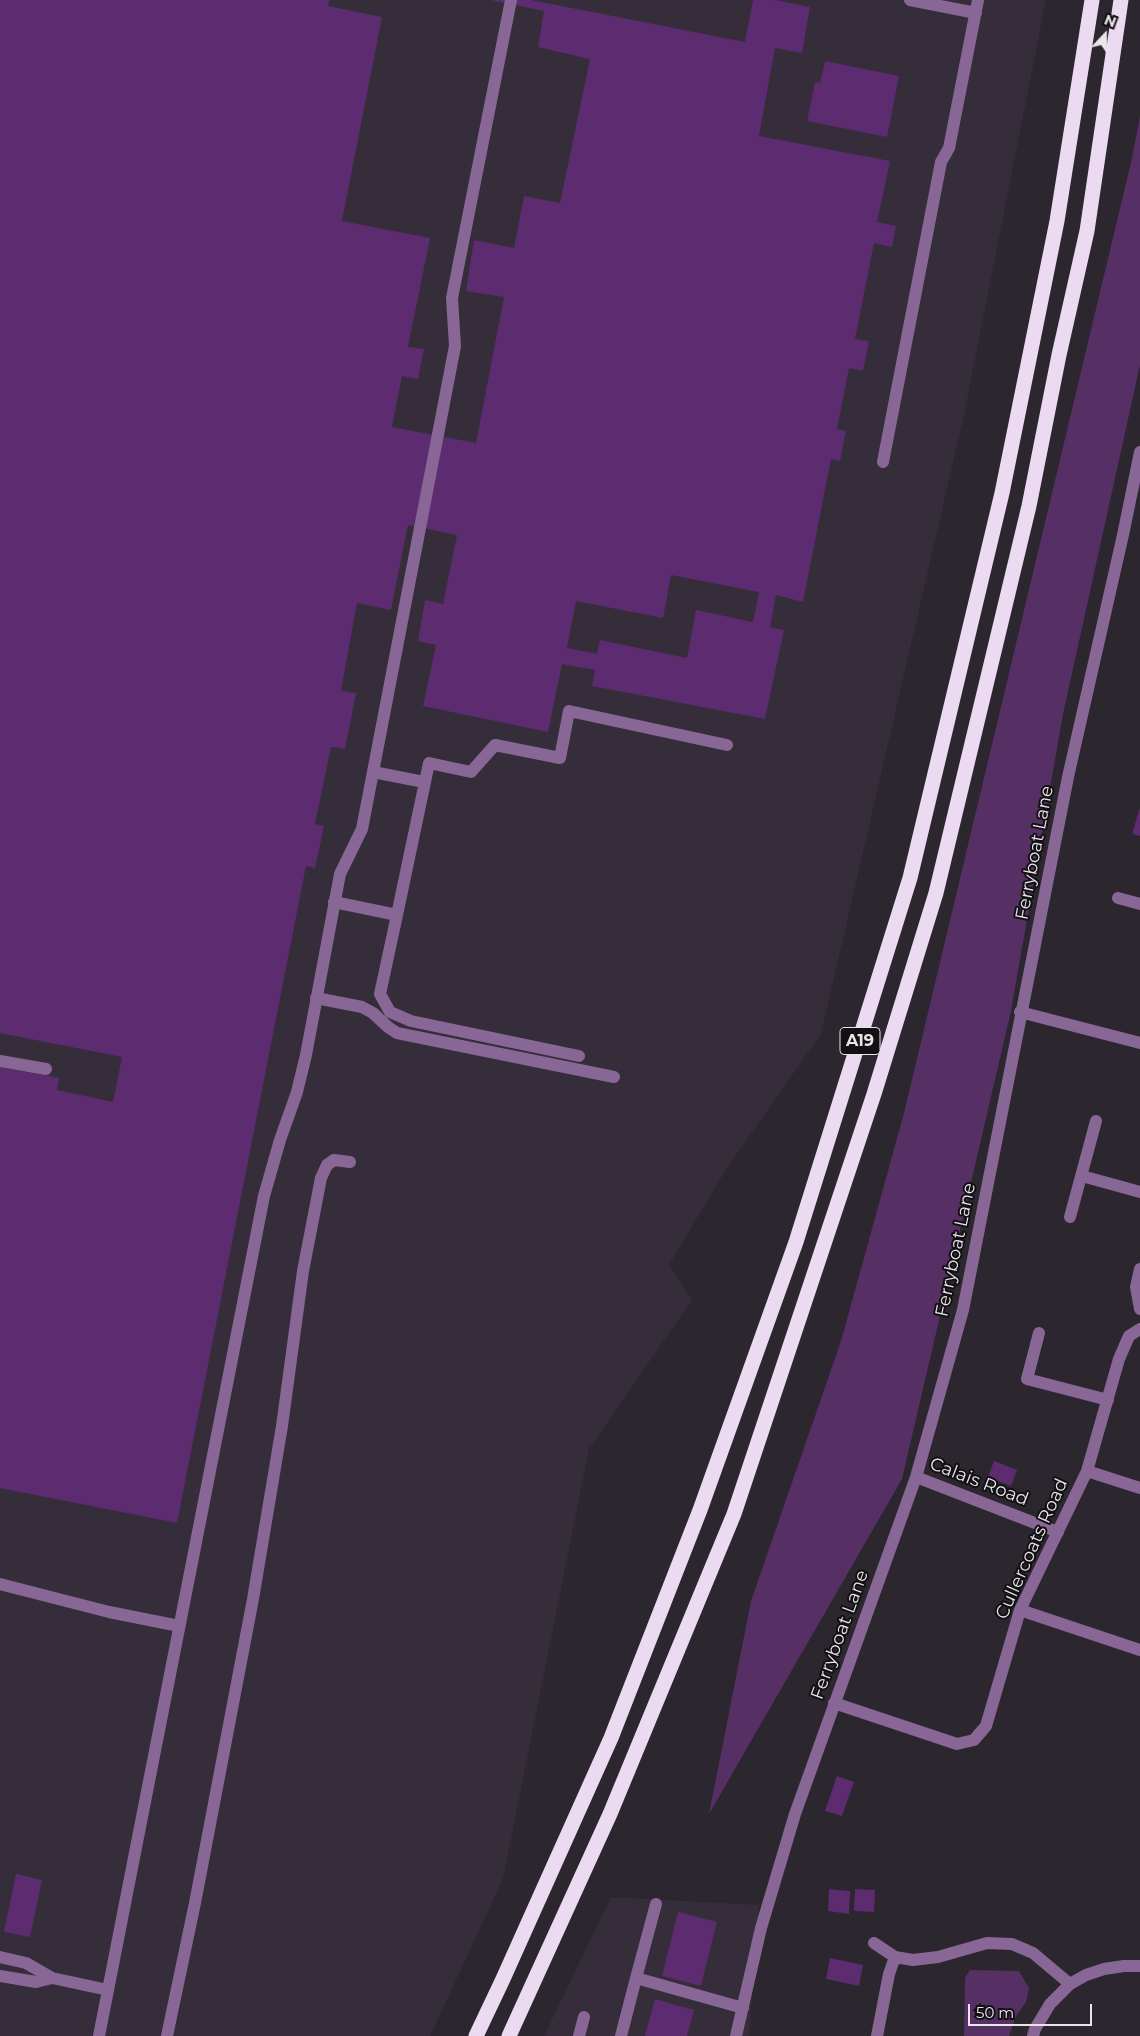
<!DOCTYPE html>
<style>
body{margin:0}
#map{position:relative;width:1140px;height:2036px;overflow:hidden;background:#2c262e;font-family:Montserrat,sans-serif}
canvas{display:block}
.north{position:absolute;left:1080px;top:10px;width:50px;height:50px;-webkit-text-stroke:4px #131014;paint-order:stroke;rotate:21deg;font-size:14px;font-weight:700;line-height:20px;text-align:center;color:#e9e6eb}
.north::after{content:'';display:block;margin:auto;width:18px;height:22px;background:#e9e6eb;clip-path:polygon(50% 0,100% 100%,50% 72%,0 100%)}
.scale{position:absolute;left:968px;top:2004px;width:124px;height:22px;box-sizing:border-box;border:2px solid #e9e6eb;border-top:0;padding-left:6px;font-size:15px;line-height:18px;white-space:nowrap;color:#e9e6eb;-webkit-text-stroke:4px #131014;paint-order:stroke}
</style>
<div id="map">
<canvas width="1140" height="2036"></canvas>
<div class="north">N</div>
<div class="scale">50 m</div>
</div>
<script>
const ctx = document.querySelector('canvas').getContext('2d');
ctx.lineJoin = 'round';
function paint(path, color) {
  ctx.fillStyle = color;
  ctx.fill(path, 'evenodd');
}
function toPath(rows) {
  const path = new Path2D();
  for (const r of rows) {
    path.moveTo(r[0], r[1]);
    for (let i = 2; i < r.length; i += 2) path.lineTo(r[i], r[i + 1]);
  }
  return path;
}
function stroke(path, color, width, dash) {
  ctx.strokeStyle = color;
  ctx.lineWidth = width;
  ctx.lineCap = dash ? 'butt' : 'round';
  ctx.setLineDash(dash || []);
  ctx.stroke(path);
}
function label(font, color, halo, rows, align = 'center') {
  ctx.font = font + ' Montserrat,sans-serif';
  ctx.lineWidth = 4;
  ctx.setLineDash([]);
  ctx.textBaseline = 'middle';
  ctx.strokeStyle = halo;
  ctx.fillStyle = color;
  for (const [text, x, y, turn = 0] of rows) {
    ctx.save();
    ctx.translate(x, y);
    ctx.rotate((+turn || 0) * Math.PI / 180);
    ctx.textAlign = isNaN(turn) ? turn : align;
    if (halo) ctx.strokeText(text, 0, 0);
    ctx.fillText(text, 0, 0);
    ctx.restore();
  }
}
const built = toPath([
 [0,0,1046,0,964,415,821,1034,727,1168,669,1265,692,1300,589,1449,503,1879,430,2036,0,2036],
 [611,1897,759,1905,749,2036,544,2036]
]);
const green = toPath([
 [1140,116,1140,365,1063,714,1011,1011,902,1479,709,1814,751,1601,841,1341,904,1113,1132,158],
 [970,1970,1019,1971,1029,1988,1026,2002,1016,2016,1009,2036,964,2036,965,1978]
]);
const building = toPath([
 [0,0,329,0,328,6,382,17,342,221,430,238,408,347,424,349,418,379,402,376,392,427,476,443,504,297,466,291,474,240,514,248,524,196,560,203,590,59,538,47,544,11,491,0,531,0,745,42,753,0,775,0,810,7,802,53,775,48,759,136,890,161,877,222,896,226,892,247,874,243,855,339,869,341,863,371,849,368,837,429,846,431,840,461,831,459,803,602,776,595,770,627,784,630,765,719,592,686,595,670,562,664,548,732,423,706,436,645,418,641,425,600,443,604,457,535,408,525,391,610,357,603,341,691,356,693,345,749,331,747,315,824,324,826,315,868,306,866,177,1523,0,1488,0,1067,59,1078,57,1090,113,1102,122,1057,0,1033],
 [671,575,759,592,753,622,696,610,687,658,600,640,597,654,567,648,576,601,663,618],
 [825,61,899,76,887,137,807,121,815,82,820,83],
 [1140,807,1140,836,1132,834],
 [994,1461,1017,1470,1011,1486,988,1477],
 [837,1776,854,1782,842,1816,825,1811],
 [16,1874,42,1880,30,1937,4,1932],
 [829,1889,850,1891,849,1914,828,1911],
 [855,1889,875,1890,874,1912,854,1911],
 [678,1912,717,1922,701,1986,662,1976],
 [830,1958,863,1965,859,1986,826,1979],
 [655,1999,694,2010,687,2036,645,2036]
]);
const minor = toPath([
 [910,0,976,13],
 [883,462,941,162,949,148,978,0],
 [373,772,424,782],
 [1118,898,1140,904],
 [334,902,397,915,429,763,471,772,495,745,560,758,569,711,727,745],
 [397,915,380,994,390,1012,411,1021,579,1056],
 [316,998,362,1007,373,1013,388,1027,397,1033,614,1077],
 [1020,1012,1140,1043],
 [0,1061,46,1069],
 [1082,1176,1140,1192],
 [1070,1217,1096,1121],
 [1140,1269,1136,1287,1140,1309],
 [1039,1333,1027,1379,1108,1400],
 [1087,1471,1140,1488],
 [916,1477,1058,1532],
 [0,1584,109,1612,179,1626],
 [1020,1610,1140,1650],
 [834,1703,957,1744,974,1740,986,1726,1020,1610,1087,1471,1119,1359,1129,1336,1140,1329],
 [874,1943,895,1957],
 [0,1957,26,1963,52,1978,108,1990],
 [0,1976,36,1982,52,1978],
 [636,1978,656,1904],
 [99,2036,264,1196,280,1140,297,1092,306,1055,340,874,362,829,455,346,452,298,511,0],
 [167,2036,195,1903,253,1599,282,1426,303,1271,321,1178,327,1165,334,1160,350,1162],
 [579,2036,584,2017],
 [621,2036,636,1978,743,2008],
 [736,2036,761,1928,795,1814,916,1477,963,1310,1068,777,1123,535,1140,452],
 [877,2036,889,1974,895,1957,913,1960,938,1957,987,1943,1012,1944,1033,1953,1070,1984],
 [1033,2036,1035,2029,1050,2004,1070,1984,1086,1975,1104,1969,1124,1966,1140,1966]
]);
const highway = toPath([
 [476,2036,503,1979,611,1738,700,1510,796,1242,910,878,1002,493,1057,221,1092,0],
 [509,2036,610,1814,734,1514,874,1094,936,893,1029,506,1059,355,1087,231,1121,0]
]);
const shields = [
 [860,1041,40]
];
const shieldNames = [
 ["A19",860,1041]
];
const streetNames = [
 ["Ferryboat Lane",1035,853,-79],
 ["Ferryboat Lane",956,1250,-78],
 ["Calais Road",979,1482,21],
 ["Cullercoats Road",1032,1549,-66],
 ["Ferryboat Lane",840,1635,-70]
];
paint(built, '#362d3a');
paint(green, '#562f65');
paint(building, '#5d2b70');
stroke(minor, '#886696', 12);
stroke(highway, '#ebdaf2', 15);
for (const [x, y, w] of shields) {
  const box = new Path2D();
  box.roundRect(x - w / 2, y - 13.5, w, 27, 4);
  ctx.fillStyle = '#131014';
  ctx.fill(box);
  stroke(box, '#e9e6eb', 1);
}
label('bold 16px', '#e9e6eb', null, shieldNames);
label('18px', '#e9e6eb', '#131014', streetNames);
</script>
